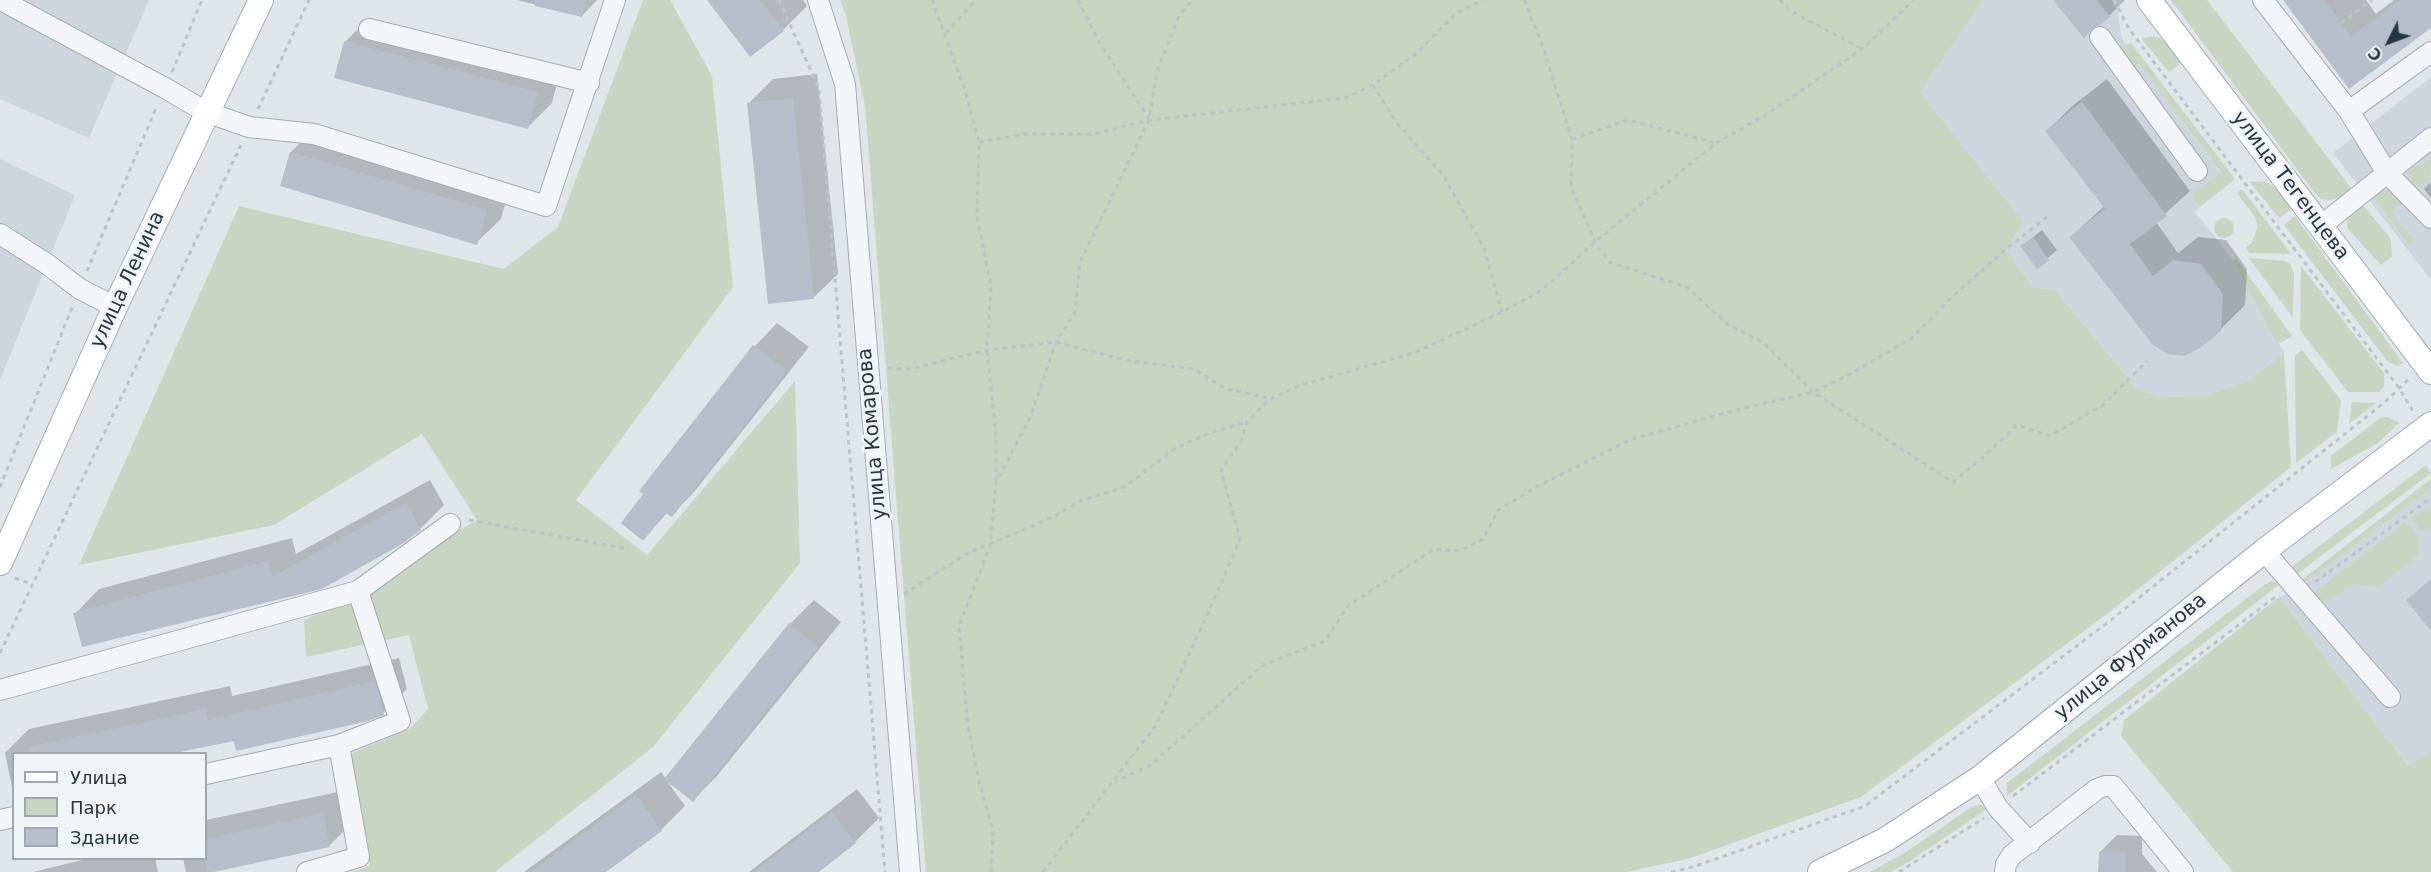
<!DOCTYPE html>
<meta charset="utf-8">
<style>
body{margin:0}
#map{position:relative;width:2431px;height:872px;overflow:hidden;background:#e0e5ea;font-family:"DejaVu Sans",sans-serif}
canvas{display:block}
.legend{position:absolute;left:12px;top:752px;width:195px;height:108px;box-sizing:border-box;background:#f0f4f7;border:2px solid #9fa8af;margin:0;padding:8px 10px;list-style:none;font-size:18px;color:#263544}
.legend li{display:flex;align-items:center;gap:12px;height:30px}
.legend b{width:30px;border:2px solid #9fa8af}
.north{position:absolute;left:2359px;top:12px;width:60px;height:60px;-webkit-text-stroke:4px #f0f4f7;paint-order:stroke;rotate:228deg;font-size:16px;font-weight:700;line-height:24px;text-align:center;color:#263544}
.north::after{content:'';display:block;margin:auto;width:21px;height:27px;background:#263544;clip-path:polygon(50% 0,100% 100%,50% 72%,0 100%)}
</style>
<div id="map">
<canvas width="2431" height="872"></canvas>
<ul class="legend">
<li><b style="height:8px;background:#fff"></b>Улица</li>
<li><b style="height:16px;background:#c8d5c0"></b>Парк</li>
<li><b style="height:16px;background:#b6bfc9"></b>Здание</li>
</ul>
<div class="north">С</div>
</div>
<script>
const ctx = document.querySelector('canvas').getContext('2d');
ctx.lineJoin = 'round';
function paint(path, color) {
  ctx.fillStyle = color;
  ctx.fill(path, 'evenodd');
}
function toPath(rows) {
  const path = new Path2D();
  for (const r of rows) {
    if (r.length === 3) {
      path.moveTo(r[0] + r[2], r[1]);
      path.arc(r[0], r[1], r[2], 0, 2 * Math.PI);
      continue;
    }
    path.moveTo(r[0], r[1]);
    for (let i = 2; i < r.length; i += 2) path.lineTo(r[i], r[i + 1]);
  }
  return path;
}
function stroke(path, color, width, dash) {
  ctx.strokeStyle = color;
  ctx.lineWidth = width;
  ctx.lineCap = dash ? 'butt' : 'round';
  ctx.setLineDash(dash || []);
  ctx.stroke(path);
}
function label(font, color, halo, rows, align = 'center') {
  ctx.font = font + ' "DejaVu Sans",sans-serif';
  ctx.lineWidth = 6;
  ctx.setLineDash([]);
  ctx.textBaseline = 'middle';
  ctx.strokeStyle = halo;
  ctx.fillStyle = color;
  for (const [text, x, y, turn = 0] of rows) {
    ctx.save();
    ctx.translate(x, y);
    ctx.rotate((+turn || 0) * Math.PI / 180);
    ctx.textAlign = isNaN(turn) ? turn : align;
    if (halo) ctx.strokeText(text, 0, 0);
    ctx.fillText(text, 0, 0);
    ctx.restore();
  }
}
const built = toPath([
 [0,0,149,0,89,138,0,99],
 [1983,0,2111,0,2117,9,2122,39,2221,173,2193,195,2200,207,2195,212,2232,258,2284,353,2248,381,2209,395,2166,397,2138,390,2055,290,2032,287,2006,249,1920,93],
 [2431,77,2431,280,2333,153],
 [0,159,75,195,0,380],
 [2431,488,2431,750,2409,767,2279,597,2301,586]
]);
const green = toPath([
 [643,0,670,0,712,76,733,287,576,500,647,555,795,381,800,563,653,747,495,872,351,872,370,866,348,755,411,728,428,709,409,635,306,657,304,621,477,520,422,434,274,525,79,565,239,206,504,269,558,227],
 [840,0,1983,0,1920,93,2023,222,2006,249,2032,287,2055,290,2138,390,2166,397,2209,395,2248,381,2284,353,2291,467,2107,614,1861,797,1691,858,1627,872,926,872,865,106,846,16],
 [2171,0,2207,0,2352,189,2342,198,2329,200,2321,199,2314,192],
 [2155,36,2171,45,2183,61,2169,72,2141,38],
 [2131,43,2235,179,2200,207,2192,195,2221,172,2139,63,2123,76,2117,55,2121,49],
 [2431,157,2429,181,2418,189,2408,173],
 [2249,181,2266,182,2281,192,2293,208,2279,218],
 [2242,189,2291,254,2249,253,2246,247,2252,243,2257,228,2256,218,2237,193],
 [2383,190,2391,190,2402,203,2391,212,2415,241,2409,245,2373,196],
 [2363,205,2391,239,2392,256,2381,265,2347,228,2348,216],
 [2295,216,2333,268,2403,363,2397,366,2388,362,2284,225],
 [2224,228,10],
 [2236,258,2292,336,2278,344,2233,260],
 [2249,258,2285,261,2290,264,2294,273,2293,318],
 [2301,266,2384,373,2384,387,2379,392,2348,392,2300,330],
 [2302,350,2341,400,2337,432,2296,463,2295,356],
 [2352,402,2376,403,2349,424],
 [2388,417,2399,423,2378,443,2331,469,2331,456,2380,418],
 [2426,465,2431,473,2292,578,2290,572,2294,565],
 [2431,479,2431,488,2301,586,2299,582],
 [2428,507,2431,510,2431,528,2420,530,2411,518],
 [2405,522,2419,536,2419,554,2379,587,2354,584,2334,598,2321,602,2310,596],
 [2272,581,2280,584,2007,796,2007,783,2264,585],
 [2279,597,2408,766,2431,750,2431,872,2233,872,2121,736,2124,720],
 [1981,805,1987,809,1910,861,1891,872,1870,872,1906,852,1973,806]
]);
const shadow = toPath([
 [517,0,597,0,582,16],
 [709,0,803,0,807,6,783,30],
 [2055,0,2125,0,2109,16],
 [2285,0,2366,0,2376,14,2394,0,2431,0,2431,26,2349,87],
 [369,18,561,68,552,103,527,128,345,42],
 [817,74,838,274,813,298,749,103,773,79],
 [2107,79,2190,191,2156,222,2178,253,2198,237,2226,240,2247,269,2245,305,2220,330,2071,237,2104,206,2047,131,2071,107],
 [315,128,510,186,501,219,476,243,282,185,291,152],
 [2431,182,2431,198,2424,189],
 [2042,230,2057,250,2037,267,2022,246],
 [777,323,809,347,694,492,672,515,668,512,643,539,645,494,641,490,755,346],
 [430,480,444,505,420,529,83,645,75,614,99,589,292,538,296,554],
 [814,600,841,622,717,776,693,800,667,781,685,806,661,830,604,872,524,872,661,772,666,779,790,624],
 [399,658,407,689,383,713,235,739,167,754,14,754,12,787,5,753,29,729,230,686,232,696],
 [857,789,879,818,855,842,817,872,749,872],
 [347,790,353,822,329,846,207,872,186,872,183,858,206,858,206,820],
 [2117,835,2142,836,2142,854,2157,872,2100,872,2100,852],
 [90,858,155,858,158,872,33,872]
]);
const building = toPath([
 [535,0,586,0,582,17,535,6],
 [707,0,760,0,784,31,750,57],
 [2053,0,2097,0,2110,17,2100,25,2093,28,2084,38],
 [2283,0,2324,0,2351,37,2400,0,2431,0,2431,28,2349,89],
 [344,41,538,92,528,129,334,78],
 [793,98,814,299,768,304,747,103],
 [2082,102,2167,216,2130,244,2153,276,2173,260,2201,264,2223,294,2221,331,2203,346,2185,356,2168,354,2153,345,2069,237,2105,209,2045,131],
 [290,152,487,210,477,245,280,186],
 [2033,237,2049,260,2037,269,2020,246],
 [753,345,787,371,672,517,666,513,643,541,621,523,643,494,639,491],
 [406,503,421,530,402,544,322,589,82,647,73,613,268,561,272,577],
 [2431,579,2431,631,2406,600],
 [789,623,818,647,693,802,664,779],
 [375,681,384,715,368,721,236,751,234,741,174,753,30,753,29,747,206,709,208,720],
 [636,795,662,831,606,872,531,872],
 [832,812,856,843,819,872,754,872],
 [323,813,330,847,214,872,206,872,206,839],
 [2099,852,2126,852,2126,872,2098,872]
]);
const path = toPath([
 [779,0,819,89,885,872],
 [932,0,965,90,979,142,977,217,991,286,987,350,996,436,996,481],
 [1078,0,1099,42,1149,119],
 [1524,0,1543,47,1572,139,1571,187,1595,242,1609,262,1687,287,1727,324,1764,343,1813,392,1953,482,1988,453,2017,425,2050,436,2103,405,2147,361],
 [1780,0,1791,11,1862,49],
 [2114,0,2129,29,2399,388,2414,413],
 [2341,23,2372,0],
 [946,33,976,0],
 [172,72,202,0],
 [1373,85,1396,122,1443,175,1484,248,1502,312],
 [258,109,309,0],
 [1572,139,1628,120,1716,143],
 [979,142,1025,134,1095,134,1149,120,1345,98,1373,85,1417,53,1456,13,1483,0],
 [87,271,157,106],
 [888,368,910,369,987,350,1056,342,1125,360,1194,369,1224,388,1270,399],
 [0,487,73,305],
 [469,520,629,549],
 [15,578,33,585],
 [2315,582,2431,498],
 [904,594,968,553,1053,517,1080,501,1125,487,1174,449,1209,433,1247,422],
 [0,653,241,145],
 [1114,782,1151,765,1263,665,1325,641,1348,606,1434,549,1460,551,1483,539,1498,510,1540,485,1632,439,1736,410,1813,392,1845,377,1912,338,1951,298,2006,249,2047,217],
 [2013,796,2278,595],
 [991,872,993,831,979,780,968,726,959,626,990,546,996,482,1030,418,1056,342,1075,312,1080,262,1149,120,1157,71,1179,16,1192,0],
 [1043,872,1156,725,1210,609,1240,539,1221,470,1241,441,1247,422,1270,399,1301,385,1414,353,1502,312,1542,290,1595,242,1716,143,1764,116,1862,49,1914,0],
 [1671,872,1693,867,1865,806,2111,620,2385,402,2410,378],
 [1899,872,1984,818]
]);
const minor = toPath([
 [1,0,165,88,206,112,249,127,314,134,546,206,615,0],
 [818,0,845,84,910,872],
 [2263,0,2349,111],
 [369,29,589,83],
 [2100,37,2197,171],
 [2431,52,2349,111,2387,173,2431,218],
 [2322,225,2431,138],
 [0,234,47,264,80,289,115,307],
 [2264,551,2390,697],
 [0,690,358,591],
 [206,774,339,745],
 [1980,778,1998,808,2030,843],
 [0,820,14,817],
 [307,872,359,857,339,745,400,721,358,591,450,524],
 [2005,872,2006,864,2012,855,2097,789,2105,786,2113,786,2118,792,2183,872]
]);
const major = toPath([
 [2149,0,2431,372],
 [0,563,115,307,261,0],
 [1820,872,1885,840,1980,778,2264,551,2431,424]
]);
const streetNames = [
 ["улица Тегенцева",2290,186,53],
 ["улица Ленина",128,280,-65],
 ["улица Комарова",873,434,-95],
 ["улица Фурманова",2131,657,-39]
];
paint(built, '#cdd5dd');
paint(green, '#c8d5c0');
paint(shadow, '#0003');
paint(building, '#b6bfc9');
stroke(minor, '#a4adb5', 22);
stroke(major, '#9eacb7', 26);
stroke(path, '#bec3c9', 3, [4.5, 4.5]);
stroke(minor, '#f3f5f8', 20);
stroke(major, '#fff', 24);
label('20px', '#263544', '#f0f4f7', streetNames);
</script>
